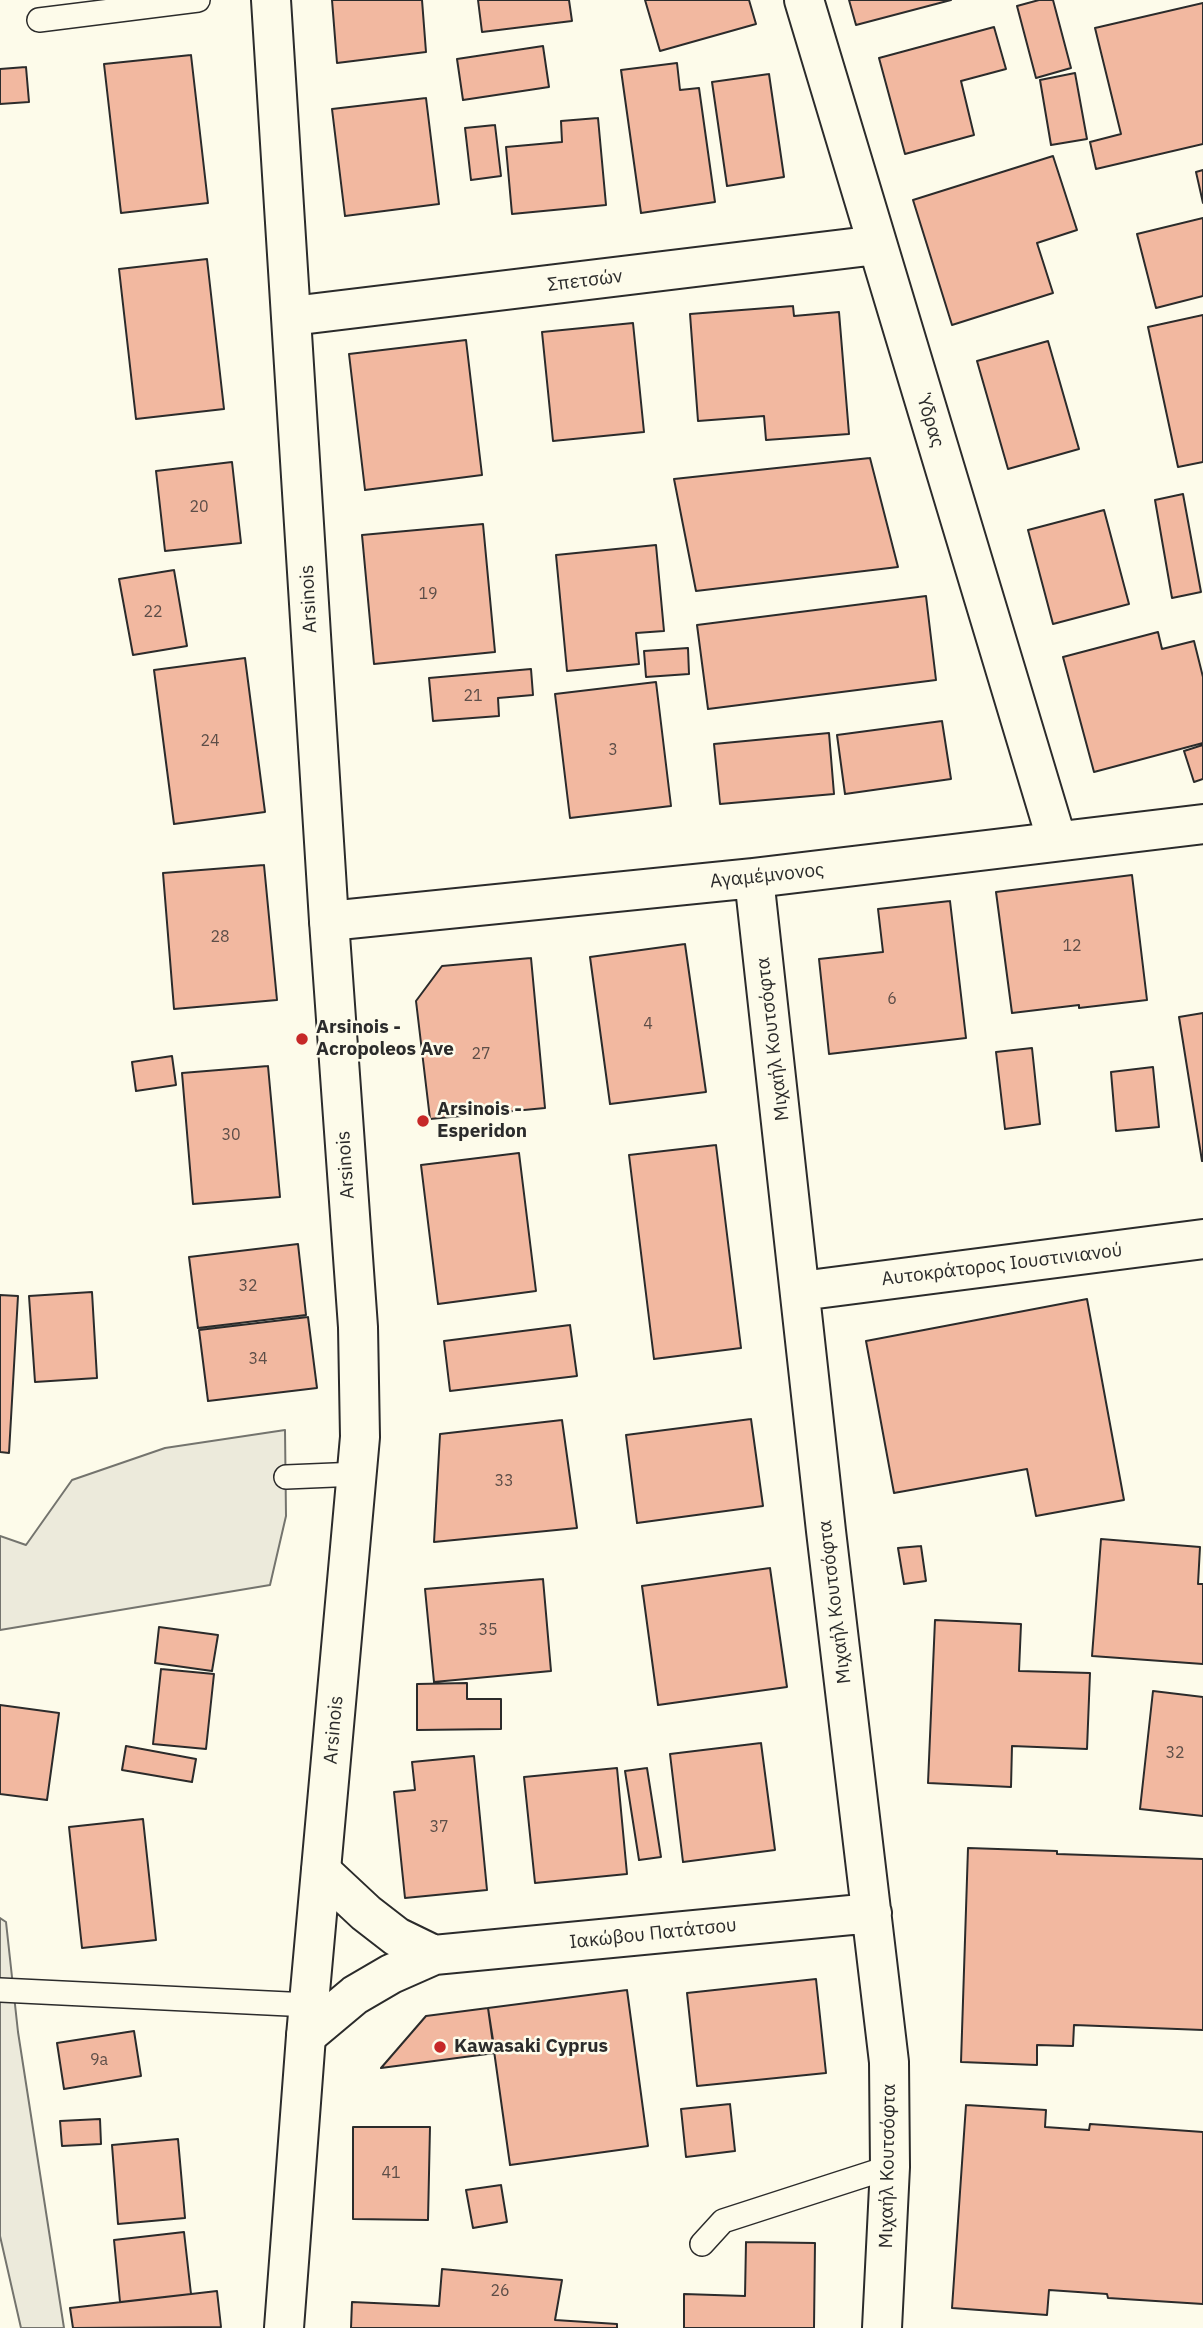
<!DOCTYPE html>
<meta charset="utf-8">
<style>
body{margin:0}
canvas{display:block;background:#fdfbea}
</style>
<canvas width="1203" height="2328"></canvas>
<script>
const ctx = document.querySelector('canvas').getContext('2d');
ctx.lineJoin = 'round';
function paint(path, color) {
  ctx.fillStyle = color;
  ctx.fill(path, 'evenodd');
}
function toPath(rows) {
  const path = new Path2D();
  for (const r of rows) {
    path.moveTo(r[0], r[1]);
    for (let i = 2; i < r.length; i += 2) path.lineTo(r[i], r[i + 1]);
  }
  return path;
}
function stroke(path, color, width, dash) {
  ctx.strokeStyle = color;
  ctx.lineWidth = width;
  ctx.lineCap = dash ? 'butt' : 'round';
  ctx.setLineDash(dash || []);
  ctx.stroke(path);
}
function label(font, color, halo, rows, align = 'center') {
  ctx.font = font + ' "IBM Plex Sans",sans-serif';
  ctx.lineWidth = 5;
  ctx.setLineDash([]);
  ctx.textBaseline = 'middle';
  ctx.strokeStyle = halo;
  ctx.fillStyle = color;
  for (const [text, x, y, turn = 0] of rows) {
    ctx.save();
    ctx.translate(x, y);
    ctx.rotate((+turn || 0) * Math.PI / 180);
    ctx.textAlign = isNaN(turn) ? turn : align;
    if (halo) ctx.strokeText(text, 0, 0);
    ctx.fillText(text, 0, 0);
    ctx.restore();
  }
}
const parking = toPath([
 [285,1430,286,1516,270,1585,0,1630,0,1536,26,1545,72,1480,165,1448,285,1430],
 [0,1918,6,1922,18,2032,64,2328,21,2328,0,2236,0,1918]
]);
const building = toPath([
 [332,0,422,0,426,52,337,63,332,0],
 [478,0,569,0,572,21,482,32,478,0],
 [645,0,749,0,756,24,660,51,645,0],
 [849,0,951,0,856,25,849,0],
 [1039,0,1053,0,1071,68,1036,78,1017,6,1039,0],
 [1203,3,1203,144,1096,169,1090,142,1121,134,1095,28,1203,3],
 [994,27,1006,69,961,81,974,135,905,154,879,58,994,27],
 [543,46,549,87,463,100,457,59,543,46],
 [191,55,208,203,121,213,104,64,191,55],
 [677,63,680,90,699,88,715,202,641,213,621,70,677,63],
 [26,67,29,102,0,104,0,69,26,67],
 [1075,73,1087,139,1051,145,1040,80,1075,73],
 [769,74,784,177,727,186,712,82,769,74],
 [426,98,439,204,345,216,332,109,426,98],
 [598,118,606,205,512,214,506,147,562,142,561,121,598,118],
 [495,125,501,176,471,180,465,128,495,125],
 [1053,156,1077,230,1037,243,1053,293,952,325,913,200,1053,156],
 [1203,170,1203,203,1196,172,1203,170],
 [1203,218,1203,296,1156,308,1137,234,1203,218],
 [207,259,224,409,136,419,119,269,207,259],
 [793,306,794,316,839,312,849,434,766,440,764,416,698,421,690,314,793,306],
 [1203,315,1203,462,1178,467,1148,327,1203,315],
 [633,323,644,432,553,441,542,332,633,323],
 [466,340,482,475,365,490,349,354,466,340],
 [1048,341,1079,449,1008,469,977,361,1048,341],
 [870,458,898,567,696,591,674,479,870,458],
 [232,462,241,543,165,551,156,471,232,462],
 [1183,494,1201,592,1172,598,1155,500,1183,494],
 [1104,510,1129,604,1053,624,1028,530,1104,510],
 [483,524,495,652,374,664,362,535,483,524],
 [656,545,664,631,636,633,639,664,567,671,556,555,656,545],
 [174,570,187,646,133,655,119,579,174,570],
 [926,596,936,680,708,709,697,625,926,596],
 [1158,632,1162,649,1194,641,1203,677,1203,743,1094,772,1063,657,1158,632],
 [688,648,689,674,646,677,644,651,688,648],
 [245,658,265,812,174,824,154,670,245,658],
 [531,669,533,695,498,698,499,716,433,721,429,678,531,669],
 [656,682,671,806,570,818,555,694,656,682],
 [942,721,951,779,845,794,837,735,942,721],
 [829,733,834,794,720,804,714,744,829,733],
 [1203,745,1203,779,1194,782,1184,751,1203,745],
 [264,865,277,1000,174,1009,163,873,264,865],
 [1132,875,1147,1000,1079,1008,1079,1005,1012,1013,996,892,1132,875],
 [950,901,966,1038,829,1054,819,959,883,952,878,909,950,901],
 [685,944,706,1092,610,1104,590,957,685,944],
 [531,958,545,1108,430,1119,416,1001,442,966,531,958],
 [1203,1013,1203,1161,1202,1161,1179,1017,1203,1013],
 [1032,1048,1040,1124,1005,1129,996,1052,1032,1048],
 [172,1056,176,1085,136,1091,132,1062,172,1056],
 [268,1066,280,1197,193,1204,182,1073,268,1066],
 [1153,1067,1159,1127,1116,1131,1111,1072,1153,1067],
 [716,1145,741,1348,654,1359,629,1155,716,1145],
 [519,1153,536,1291,438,1304,421,1165,519,1153],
 [298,1244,306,1315,198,1328,189,1257,298,1244],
 [92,1292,97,1378,35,1382,29,1296,92,1292],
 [0,1295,18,1296,9,1453,0,1452,0,1295],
 [1087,1299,1124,1500,1036,1516,1027,1469,894,1493,866,1341,1087,1299],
 [308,1317,317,1388,208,1401,199,1330,308,1317],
 [570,1325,577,1376,450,1391,444,1341,570,1325],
 [751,1419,763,1506,637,1523,626,1435,751,1419],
 [562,1420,577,1528,434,1542,440,1434,562,1420],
 [1101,1539,1200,1547,1198,1584,1203,1584,1203,1664,1092,1656,1101,1539],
 [921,1546,926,1581,904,1584,898,1548,921,1546],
 [770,1568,787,1687,658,1705,642,1586,770,1568],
 [543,1579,551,1671,434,1682,425,1589,543,1579],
 [935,1620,1021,1624,1019,1671,1090,1673,1087,1749,1012,1746,1011,1787,928,1783,935,1620],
 [159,1627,218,1635,212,1671,155,1663,159,1627],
 [161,1669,214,1674,206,1749,153,1744,161,1669],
 [467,1683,467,1699,501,1699,501,1729,417,1730,417,1684,467,1683],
 [1153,1691,1203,1697,1203,1816,1140,1809,1153,1691],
 [0,1705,59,1713,47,1800,0,1794,0,1705],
 [761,1743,775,1850,683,1862,670,1754,761,1743],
 [126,1746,196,1759,192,1782,122,1770,126,1746],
 [474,1756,487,1890,405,1898,394,1792,415,1790,412,1762,474,1756],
 [617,1768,627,1874,535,1883,524,1777,617,1768],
 [647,1768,661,1857,639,1860,625,1771,647,1768],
 [143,1819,156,1940,82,1948,69,1827,143,1819],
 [968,1848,1057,1851,1057,1854,1203,1859,1203,2030,1074,2025,1073,2046,1037,2045,1037,2065,961,2062,968,1848],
 [816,1979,826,2073,697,2086,687,1993,816,1979],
 [627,1990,648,2146,510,2165,488,2008,627,1990],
 [488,2008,495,2053,381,2068,426,2016,488,2008],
 [134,2031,141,2076,64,2089,57,2043,134,2031],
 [730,2104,735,2151,686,2157,681,2109,730,2104],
 [966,2105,1046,2110,1045,2127,1089,2130,1090,2124,1203,2132,1203,2304,1108,2298,1107,2294,1049,2290,1047,2315,952,2308,966,2105],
 [100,2119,101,2144,62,2146,60,2121,100,2119],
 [353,2127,430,2127,428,2220,353,2219,353,2127],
 [178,2139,185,2218,118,2224,112,2145,178,2139],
 [501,2185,507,2222,473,2228,466,2190,501,2185],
 [184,2232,191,2294,120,2302,114,2240,184,2232],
 [746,2242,815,2243,814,2328,684,2328,684,2294,745,2296,746,2242],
 [442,2269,562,2280,555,2320,617,2324,617,2328,351,2328,352,2302,439,2306,442,2269],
 [217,2291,221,2327,73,2328,70,2308,217,2291]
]);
const lane = toPath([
 [39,20,198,0],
 [286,1477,358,1474],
 [0,1990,309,2005],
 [702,2244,723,2221,890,2167]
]);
const street = toPath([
 [804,0,1057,841],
 [292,316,877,245],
 [754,878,826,1531,889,2062,890,2167,882,2328],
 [329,921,754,878,1203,824],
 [801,1291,1203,1239],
 [321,1871,366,1913,397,1937,434,1955],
 [306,2036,355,1995,391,1974,434,1955,872,1913]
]);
const secondary = toPath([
 [271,0,329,921,358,1327,360,1437,306,2036,284,2328]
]);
const markers = [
 [302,1039,7,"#c62828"],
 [423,1121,7,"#c62828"],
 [440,2047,7,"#c62828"]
];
const numberNames = [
 ["20",199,507],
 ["19",428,594],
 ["22",153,612],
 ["21",473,696],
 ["24",210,741],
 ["3",613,750],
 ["28",220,937],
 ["12",1072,946],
 ["6",892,999],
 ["4",648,1024],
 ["27",481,1054],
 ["30",231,1135],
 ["32",248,1286],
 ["34",258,1359],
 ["33",504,1481],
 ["35",488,1630],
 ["32",1175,1753],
 ["37",439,1827],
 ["9a",99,2060],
 ["41",391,2173],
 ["26",500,2291]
];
const streetNames = [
 ["Σπετσών",585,281,-7],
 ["Ύδρας",930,421,73],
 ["Arsinois",309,599,-93],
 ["Αγαμέμνονος",767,876,-6],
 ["Μιχαήλ Κουτσόφτα",773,1039,-97],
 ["Arsinois",346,1165,-94],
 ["Αυτοκράτορος Ιουστινιανού",1002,1265,-7],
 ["Μιχαήλ Κουτσόφτα",835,1602,-97],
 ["Arsinois",334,1730,-85],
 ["Ιακώβου Πατάτσου",653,1934,-6],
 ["Μιχαήλ Κουτσόφτα",888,2166,-89]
];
const poiNames = [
 ["Arsinois -",316,1028],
 ["Acropoleos Ave",316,1050],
 ["Arsinois -",437,1110],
 ["Esperidon",437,1132],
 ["Kawasaki Cyprus",454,2047]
];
paint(parking, '#eceadb');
stroke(parking, '#74746e', 2);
paint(building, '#f2b8a0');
stroke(building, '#2b2b2b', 2);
stroke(lane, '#2b2b2b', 26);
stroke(street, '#2b2b2b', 42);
stroke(secondary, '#2b2b2b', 42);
stroke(lane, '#fdfbea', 23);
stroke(street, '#fdfbea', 38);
stroke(secondary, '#fdfbea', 38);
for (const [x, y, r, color] of markers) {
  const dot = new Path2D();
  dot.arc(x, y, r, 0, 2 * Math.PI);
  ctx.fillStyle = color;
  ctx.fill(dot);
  stroke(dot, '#fdfbea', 2.5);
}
label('16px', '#5d4e48', null, numberNames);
label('19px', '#2b2b2b', '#fdfbea', streetNames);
label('bold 19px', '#2b2b2b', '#fdfbea', poiNames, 'left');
</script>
